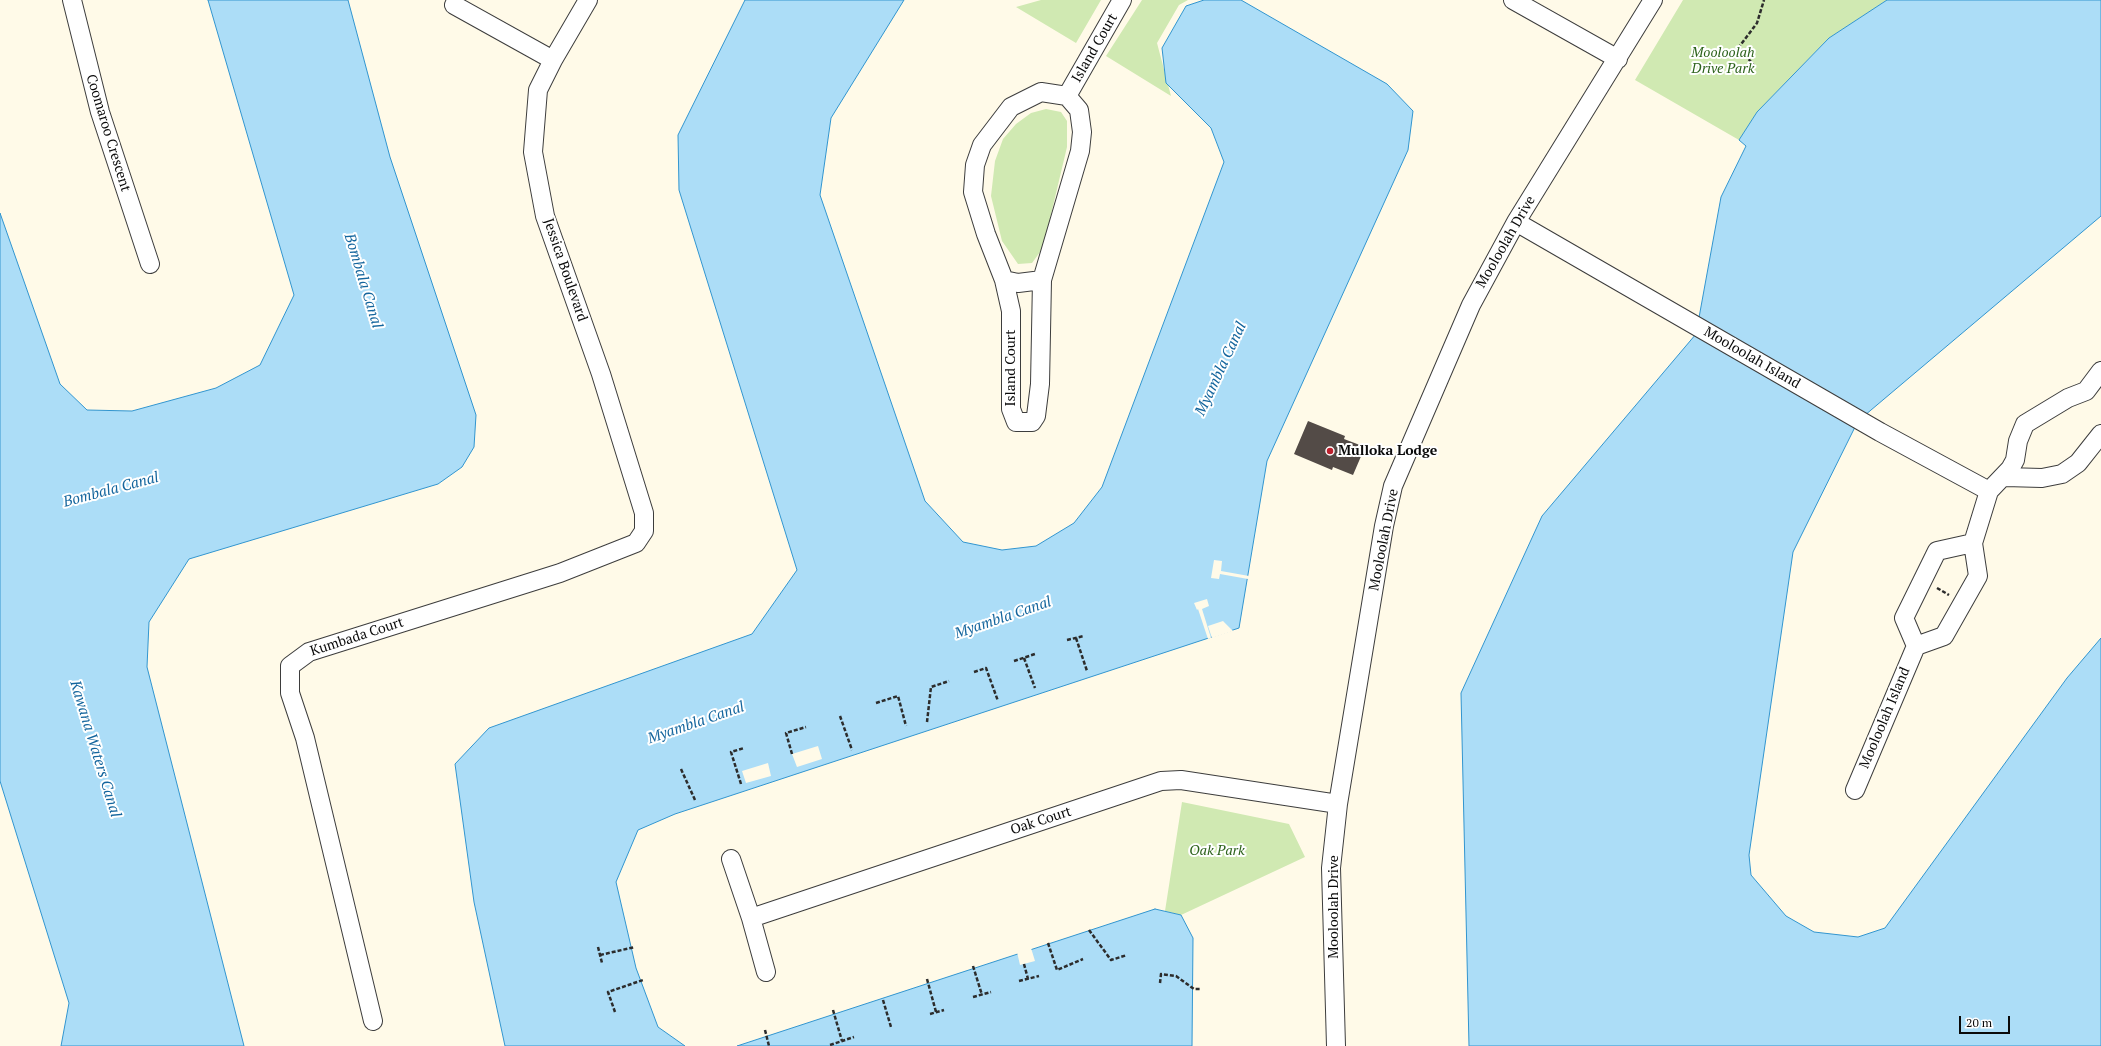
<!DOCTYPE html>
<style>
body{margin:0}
#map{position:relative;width:2101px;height:1046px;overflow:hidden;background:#fffae8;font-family:"PT Serif",serif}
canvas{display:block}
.scale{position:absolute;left:1959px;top:1016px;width:51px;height:18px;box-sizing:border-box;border:2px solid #0a0a0a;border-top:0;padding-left:5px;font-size:12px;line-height:14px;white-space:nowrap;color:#0a0a0a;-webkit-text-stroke:3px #fff;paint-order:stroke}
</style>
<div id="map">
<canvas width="2101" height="1046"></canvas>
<div class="scale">20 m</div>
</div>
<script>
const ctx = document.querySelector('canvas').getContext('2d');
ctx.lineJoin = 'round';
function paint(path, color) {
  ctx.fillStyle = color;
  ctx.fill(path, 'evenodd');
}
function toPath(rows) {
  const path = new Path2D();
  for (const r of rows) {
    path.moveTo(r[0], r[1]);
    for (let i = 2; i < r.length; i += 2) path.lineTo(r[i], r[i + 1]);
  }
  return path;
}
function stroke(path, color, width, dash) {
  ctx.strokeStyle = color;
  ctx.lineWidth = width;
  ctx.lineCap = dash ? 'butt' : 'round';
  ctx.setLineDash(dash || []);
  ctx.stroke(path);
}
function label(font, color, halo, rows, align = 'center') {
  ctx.font = font + ' "PT Serif",serif';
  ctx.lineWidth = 4;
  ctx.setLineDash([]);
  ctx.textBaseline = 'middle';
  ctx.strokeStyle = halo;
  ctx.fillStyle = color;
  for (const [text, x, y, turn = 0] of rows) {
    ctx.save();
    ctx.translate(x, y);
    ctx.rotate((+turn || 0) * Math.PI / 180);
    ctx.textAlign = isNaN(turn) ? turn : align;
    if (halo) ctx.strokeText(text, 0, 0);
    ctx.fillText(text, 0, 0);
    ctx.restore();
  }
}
const green = toPath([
 [1041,0,1101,0,1076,43,1016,7],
 [1142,0,1188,0,1179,5,1157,43,1171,96,1106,56],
 [1683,0,1887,0,1829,38,1757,112,1739,140,1635,80],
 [1046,109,1061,112,1067,121,1067,147,1043,248,1032,263,1018,264,1002,241,991,196,995,161,1003,139,1016,124,1031,113],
 [1182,802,1289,824,1305,857,1181,915,1165,911]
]);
const water = toPath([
 [208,0,348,0,390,157,476,415,474,447,462,467,438,484,189,559,149,622,147,667,244,1046,61,1046,69,1003,0,781,0,213,60,384,87,410,132,411,216,388,260,365,294,295,208,0],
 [745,0,904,0,831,118,820,195,925,501,963,542,1002,550,1036,546,1074,523,1102,487,1224,162,1211,128,1166,83,1162,48,1186,6,1204,0,1241,0,1387,84,1413,111,1408,150,1267,461,1239,628,675,814,638,830,616,882,636,968,658,1027,685,1046,505,1046,474,902,455,764,489,728,752,634,797,570,679,190,678,135,745,0],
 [1887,0,2101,0,2101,216,1858,421,1793,552,1749,855,1751,875,1786,916,1814,932,1858,937,1885,928,2067,678,2101,638,2101,1046,1469,1046,1461,693,1542,516,1696,334,1721,197,1746,146,1739,140,1757,112,1829,38,1887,0],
 [1155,909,1181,915,1193,938,1192,1046,737,1046,1155,909]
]);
const pier = toPath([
 [1214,560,1222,561,1221,571,1249,576,1248,579,1220,574,1219,579,1211,578],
 [1207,599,1209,606,1202,609,1211,638,1208,639,1198,609,1197,610,1194,603],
 [1223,621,1233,631,1212,638,1208,626],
 [818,746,822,759,797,767,792,754],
 [768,763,771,776,746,783,742,771],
 [1031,948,1035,961,1020,965,1017,952]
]);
const building = toPath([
 [1308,421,1345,436,1344,439,1365,447,1353,475,1333,467,1332,470,1294,454]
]);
const path = toPath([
 [1755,67,1739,47,1757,23,1764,0],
 [1937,588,1949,595],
 [1076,638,1087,671],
 [1067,640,1084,636],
 [1024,658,1035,688],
 [1014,661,1035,654],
 [974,672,986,668,998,701],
 [876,703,898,696,906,726],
 [840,716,852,750],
 [927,722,931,687,949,681],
 [792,754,786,733,806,727],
 [681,769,695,800],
 [741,784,731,752,744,748],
 [1089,930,1111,960,1127,955],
 [1048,943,1057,970,1083,959],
 [598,947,602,963],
 [600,955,635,947],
 [1024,964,1028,979],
 [973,966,982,995],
 [927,979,936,1012],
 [1019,981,1039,976],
 [1160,983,1161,974,1176,976,1194,989,1201,989],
 [973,997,991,992],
 [883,1000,891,1027],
 [833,1010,842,1041],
 [615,1012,608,992,643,980],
 [930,1014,944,1010],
 [765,1030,769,1046],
 [830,1045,854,1037]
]);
const street = toPath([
 [72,0,100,112,150,264],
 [1513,0,1618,59],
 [454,5,553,60],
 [1041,92,1067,96,1079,110,1082,132,1080,151,1042,280,1040,384,1036,416,1032,422,1016,422,1011,409,1011,311,1004,280,986,234,973,192,975,165,982,145,1011,107,1041,92],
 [1067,96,1122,0],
 [1516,222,1880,432,1989,491],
 [1004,280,1018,283,1042,280],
 [2005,477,2042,478,2062,474,2078,463,2101,434],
 [1916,646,1944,636,1978,576,1973,543,1989,491,2010,469,2015,460,2018,441,2025,424,2068,398,2086,391,2101,371],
 [1855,790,1916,646,1904,618,1937,551,1973,543],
 [731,859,751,918,766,972],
 [751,918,1161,781,1181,780,1338,804],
 [373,1021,305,738,290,693,290,666,309,652,560,573,636,543,644,531,644,513,601,374,545,216,533,152,538,90,553,60,588,0],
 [1336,1046,1331,868,1338,804,1384,526,1393,486,1471,305,1516,222,1653,0]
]);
const markers = [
 [1330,451,4,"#bc212e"]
];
const streetNames = [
 ["Island Court",1095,48,-60],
 ["Coomaroo Crescent",108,133,73],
 ["Mooloolah Drive",1506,242,-60],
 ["Jessica Boulevard",565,270,71],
 ["Mooloolah Island",1752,358,30],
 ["Island Court",1011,368,-90],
 ["Mooloolah Drive",1384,540,-79],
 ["Kumbada Court",357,637,-18],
 ["Mooloolah Island",1885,718,-67],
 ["Oak Court",1041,821,-18],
 ["Mooloolah Drive",1334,907,-90]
];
const parkNames = [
 ["Mooloolah",1723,53],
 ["Drive Park",1723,69],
 ["Oak Park",1217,851]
];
const poiNames = [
 ["Mulloka Lodge",1338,451]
];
const waterNames = [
 ["Bombala Canal",363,281,73],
 ["Myambla Canal",1221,369,-65],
 ["Bombala Canal",111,490,-15],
 ["Myambla Canal",1003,618,-19],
 ["Myambla Canal",696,723,-19],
 ["Kawana Waters Canal",95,749,73]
];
paint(green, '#d0e9b2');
paint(water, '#acddf7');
stroke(water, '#3295cf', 1);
paint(pier, '#fffae8');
paint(building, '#534b47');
stroke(street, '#3d3d3d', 20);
stroke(path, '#2c2c2c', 2.5, [4, 2]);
stroke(street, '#fff', 18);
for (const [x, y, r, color] of markers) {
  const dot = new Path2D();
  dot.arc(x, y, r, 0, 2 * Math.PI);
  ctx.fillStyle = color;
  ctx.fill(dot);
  stroke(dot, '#fff', 1.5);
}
label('14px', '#0a0a0a', '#fff', streetNames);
label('italic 14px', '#2c621b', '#fff', parkNames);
label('bold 14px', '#0a0a0a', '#fff', poiNames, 'left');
label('italic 15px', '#13659d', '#fff', waterNames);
</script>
